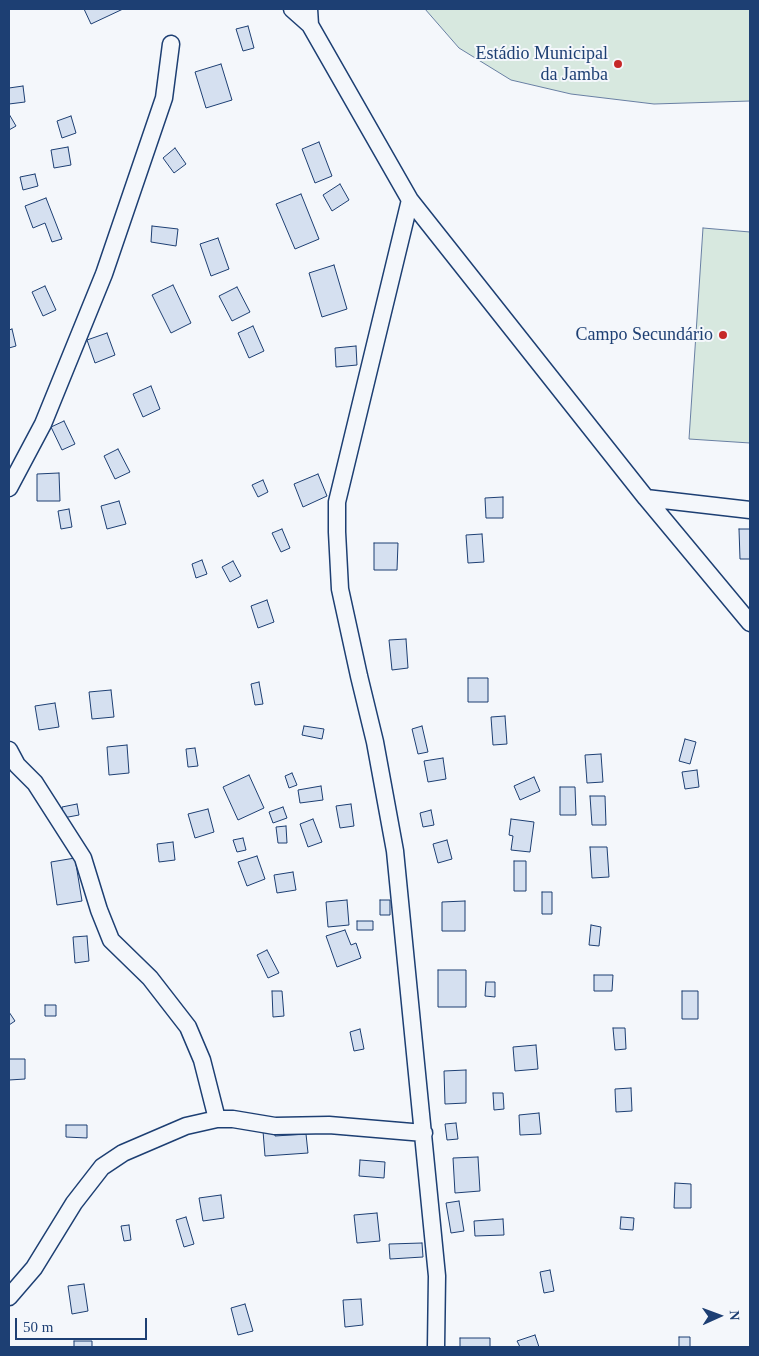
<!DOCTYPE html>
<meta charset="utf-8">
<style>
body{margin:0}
#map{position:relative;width:759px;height:1356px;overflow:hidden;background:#f4f7fb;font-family:"Times New Roman",serif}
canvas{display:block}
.frame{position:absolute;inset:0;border:10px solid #1d3f73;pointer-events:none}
.north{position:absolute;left:694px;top:1291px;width:50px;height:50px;-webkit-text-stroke:4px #f4f7fb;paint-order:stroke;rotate:88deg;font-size:14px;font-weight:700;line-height:20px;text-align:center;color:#1d3f73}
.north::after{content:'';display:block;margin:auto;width:18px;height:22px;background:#1d3f73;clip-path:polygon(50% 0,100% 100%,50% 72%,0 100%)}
.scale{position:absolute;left:15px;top:1318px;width:132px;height:22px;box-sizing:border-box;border:2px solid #1d3f73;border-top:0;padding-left:6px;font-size:15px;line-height:18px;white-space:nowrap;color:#1d3f73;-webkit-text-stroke:4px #f4f7fb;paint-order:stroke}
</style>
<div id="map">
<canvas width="759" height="1356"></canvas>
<div class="frame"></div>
<div class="north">N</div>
<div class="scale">50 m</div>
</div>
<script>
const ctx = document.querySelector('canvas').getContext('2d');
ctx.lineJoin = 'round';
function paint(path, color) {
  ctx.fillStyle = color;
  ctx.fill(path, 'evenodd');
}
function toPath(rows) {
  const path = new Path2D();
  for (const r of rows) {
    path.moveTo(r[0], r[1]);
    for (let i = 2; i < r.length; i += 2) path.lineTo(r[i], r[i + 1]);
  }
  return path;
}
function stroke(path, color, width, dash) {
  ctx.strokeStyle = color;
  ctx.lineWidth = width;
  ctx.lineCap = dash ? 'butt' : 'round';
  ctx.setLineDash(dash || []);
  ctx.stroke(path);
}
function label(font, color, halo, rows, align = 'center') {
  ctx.font = font + ' "Times New Roman",serif';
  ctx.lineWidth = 4;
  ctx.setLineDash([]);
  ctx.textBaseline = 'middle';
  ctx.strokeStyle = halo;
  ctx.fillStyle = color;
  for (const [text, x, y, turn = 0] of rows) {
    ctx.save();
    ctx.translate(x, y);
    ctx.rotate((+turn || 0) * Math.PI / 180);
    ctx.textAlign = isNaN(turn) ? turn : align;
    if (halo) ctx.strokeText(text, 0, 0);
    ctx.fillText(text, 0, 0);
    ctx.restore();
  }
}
const green = toPath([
 [425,9,750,9,750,101,654,104,571,94,511,80,459,48,425,9],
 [703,228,750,232,750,443,689,439,703,228]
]);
const building = toPath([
 [84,9,123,9,91,24,84,9],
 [248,26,254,48,243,51,236,29,248,26],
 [221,64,232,100,206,108,195,72,221,64],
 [23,86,25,102,9,104,9,88,23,86],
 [9,114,16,126,9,130,9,114],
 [71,116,76,133,62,138,57,121,71,116],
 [319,142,332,176,315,183,302,149,319,142],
 [68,147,71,165,54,168,51,150,68,147],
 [175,148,186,164,174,173,163,158,175,148],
 [35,174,38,186,23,190,20,177,35,174],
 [340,184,349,200,332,211,323,195,340,184],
 [301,194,319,239,295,249,276,204,301,194],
 [46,198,62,239,52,242,45,223,33,228,25,206,46,198],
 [152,226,178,229,176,246,151,242,152,226],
 [218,238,229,269,211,276,200,244,218,238],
 [334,265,347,309,322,317,309,273,334,265],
 [173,285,191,323,171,333,152,295,173,285],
 [45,286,56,310,43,316,32,292,45,286],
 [237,287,250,312,232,321,219,296,237,287],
 [253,326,264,351,249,358,238,333,253,326],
 [12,329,16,346,9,348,9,330,12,329],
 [107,333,115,355,95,363,87,340,107,333],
 [356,346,357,365,336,367,335,348,356,346],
 [151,386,160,409,143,417,133,394,151,386],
 [64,421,75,444,62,450,51,427,64,421],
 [118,449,130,472,115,479,104,456,118,449],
 [59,473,60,501,37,501,37,474,59,473],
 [318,474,327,496,303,507,294,484,318,474],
 [263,480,268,492,258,497,252,485,263,480],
 [503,497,503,518,486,518,485,498,503,497],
 [119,501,126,524,107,529,101,506,119,501],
 [69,509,72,527,61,529,58,511,69,509],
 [282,529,290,548,281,552,272,533,282,529],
 [739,529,750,529,750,559,740,559,739,529],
 [482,534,484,562,468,563,466,535,482,534],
 [374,543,398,543,397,570,374,570,374,543],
 [202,560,207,574,196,578,192,564,202,560],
 [233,561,241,576,230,582,222,567,233,561],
 [267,600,274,622,258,628,251,606,267,600],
 [406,639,408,668,392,670,389,640,406,639],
 [468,678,488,678,488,702,468,702,468,678],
 [259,682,263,704,255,705,251,684,259,682],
 [111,690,114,717,92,719,89,692,111,690],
 [55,703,59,727,39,730,35,706,55,703],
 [505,716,507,744,493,745,491,717,505,716],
 [304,726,324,729,322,739,302,735,304,726],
 [422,726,428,752,418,754,412,729,422,726],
 [685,739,696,742,690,764,679,761,685,739],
 [127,745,129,773,109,775,107,747,127,745],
 [195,748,198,766,188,767,186,749,195,748],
 [601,754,603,782,587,783,585,755,601,754],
 [443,758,446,779,428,782,424,761,443,758],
 [697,770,699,787,685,789,682,772,697,770],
 [292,773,297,785,289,788,285,776,292,773],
 [249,775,264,808,238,820,223,787,249,775],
 [534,777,540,791,520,800,514,786,534,777],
 [321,786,323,800,300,803,298,790,321,786],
 [560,787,575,787,576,815,560,815,560,787],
 [590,796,605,796,606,825,592,825,590,796],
 [77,804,79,815,63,818,62,807,77,804],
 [351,804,354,826,340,828,336,806,351,804],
 [283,807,287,818,273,823,269,812,283,807],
 [208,809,214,832,195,838,188,814,208,809],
 [431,810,434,825,423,827,420,813,431,810],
 [313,819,322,842,308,847,300,824,313,819],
 [511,819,534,822,530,852,511,850,513,836,509,835,511,819],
 [286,826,287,843,278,843,276,827,286,826],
 [243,838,246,850,237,852,233,840,243,838],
 [447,840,452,859,438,863,433,844,447,840],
 [173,842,175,860,159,862,157,844,173,842],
 [590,847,607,847,609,877,592,878,590,847],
 [257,856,265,879,247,886,238,862,257,856],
 [75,858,82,901,57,905,51,862,75,858],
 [514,861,526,861,526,891,514,891,514,861],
 [293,872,296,890,277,893,274,875,293,872],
 [542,892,552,892,552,914,542,914,542,892],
 [347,900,349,925,328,927,326,902,347,900],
 [380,900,390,900,390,915,380,915,380,900],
 [465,901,465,931,442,931,442,902,465,901],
 [357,921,373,921,373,930,357,930,357,921],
 [591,925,601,927,599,946,589,945,591,925],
 [345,930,351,945,356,943,361,958,337,967,326,936,345,930],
 [87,936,89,961,75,963,73,937,87,936],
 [267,950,279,973,268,978,257,955,267,950],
 [438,970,466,970,466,1007,438,1007,438,970],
 [594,975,613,975,612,991,594,991,594,975],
 [486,982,495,982,495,997,485,996,486,982],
 [272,991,282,991,284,1016,273,1017,272,991],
 [682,991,698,991,698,1019,682,1019,682,991],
 [45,1005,56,1005,56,1016,45,1016,45,1005],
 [9,1012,15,1021,9,1025,9,1012],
 [613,1028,625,1028,626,1049,615,1050,613,1028],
 [360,1029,364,1049,354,1051,350,1032,360,1029],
 [536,1045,538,1069,515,1071,513,1047,536,1045],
 [9,1059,25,1059,25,1079,9,1080,9,1059],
 [466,1070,466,1103,445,1104,444,1071,466,1070],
 [631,1088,632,1111,616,1112,615,1089,631,1088],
 [493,1093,503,1093,504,1109,494,1110,493,1093],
 [539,1113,541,1134,520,1135,519,1115,539,1113],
 [456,1123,458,1139,447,1140,445,1124,456,1123],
 [66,1125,87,1125,87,1138,66,1137,66,1125],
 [275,1130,275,1136,306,1134,308,1153,265,1156,263,1131,275,1130],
 [478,1157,480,1191,455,1193,453,1158,478,1157],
 [360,1160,385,1162,384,1178,359,1176,360,1160],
 [675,1183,691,1184,691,1208,674,1208,675,1183],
 [221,1195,224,1218,203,1221,199,1198,221,1195],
 [459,1201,464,1231,451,1233,446,1203,459,1201],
 [377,1213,380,1241,357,1243,354,1215,377,1213],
 [186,1217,194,1244,184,1247,176,1220,186,1217],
 [621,1217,634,1218,633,1230,620,1229,621,1217],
 [503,1219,504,1235,475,1236,474,1221,503,1219],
 [129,1225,131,1240,124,1241,121,1226,129,1225],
 [422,1243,423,1257,390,1259,389,1244,422,1243],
 [550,1270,554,1291,544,1293,540,1272,550,1270],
 [84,1284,88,1311,72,1314,68,1286,84,1284],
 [361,1299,363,1325,345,1327,343,1300,361,1299],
 [245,1304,253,1331,238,1335,231,1308,245,1304],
 [535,1335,539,1347,520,1347,517,1341,535,1335],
 [679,1337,690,1337,690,1347,679,1347,679,1337],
 [460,1338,490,1338,490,1347,460,1347,460,1338],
 [74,1341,92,1341,92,1347,74,1347,74,1341]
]);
const street = toPath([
 [292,9,310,25,309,9],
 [310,25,410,200,646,498,750,623],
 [410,200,337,502,337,532,340,589,359,676,375,742,395,851,437,1276,436,1347],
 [9,488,43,424,104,274,164,98,171,44],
 [646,498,750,510],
 [9,750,17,765,35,783,83,858,99,910,111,940,150,978,188,1027,202,1060,217,1119],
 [9,1297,34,1268,74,1203,102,1167,123,1153,186,1126,217,1119,233,1119,275,1126,329,1125,424,1133]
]);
const markers = [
 [618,64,5,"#c62828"],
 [723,335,5,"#c62828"]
];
const poiNames = [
 ["Estádio Municipal",608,54],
 ["da Jamba",608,75],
 ["Campo Secundário",713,335]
];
paint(green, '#d7e8df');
stroke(green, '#687fa3', 1);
paint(building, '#d5e0f0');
stroke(building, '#1d3f73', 1);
stroke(street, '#1d3f73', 19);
stroke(street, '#f4f7fb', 16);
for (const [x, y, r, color] of markers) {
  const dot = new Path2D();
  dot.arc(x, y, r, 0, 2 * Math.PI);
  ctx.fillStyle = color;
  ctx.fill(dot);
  stroke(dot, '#f4f7fb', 2);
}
label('18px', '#1d3f73', '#f4f7fb', poiNames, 'right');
</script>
